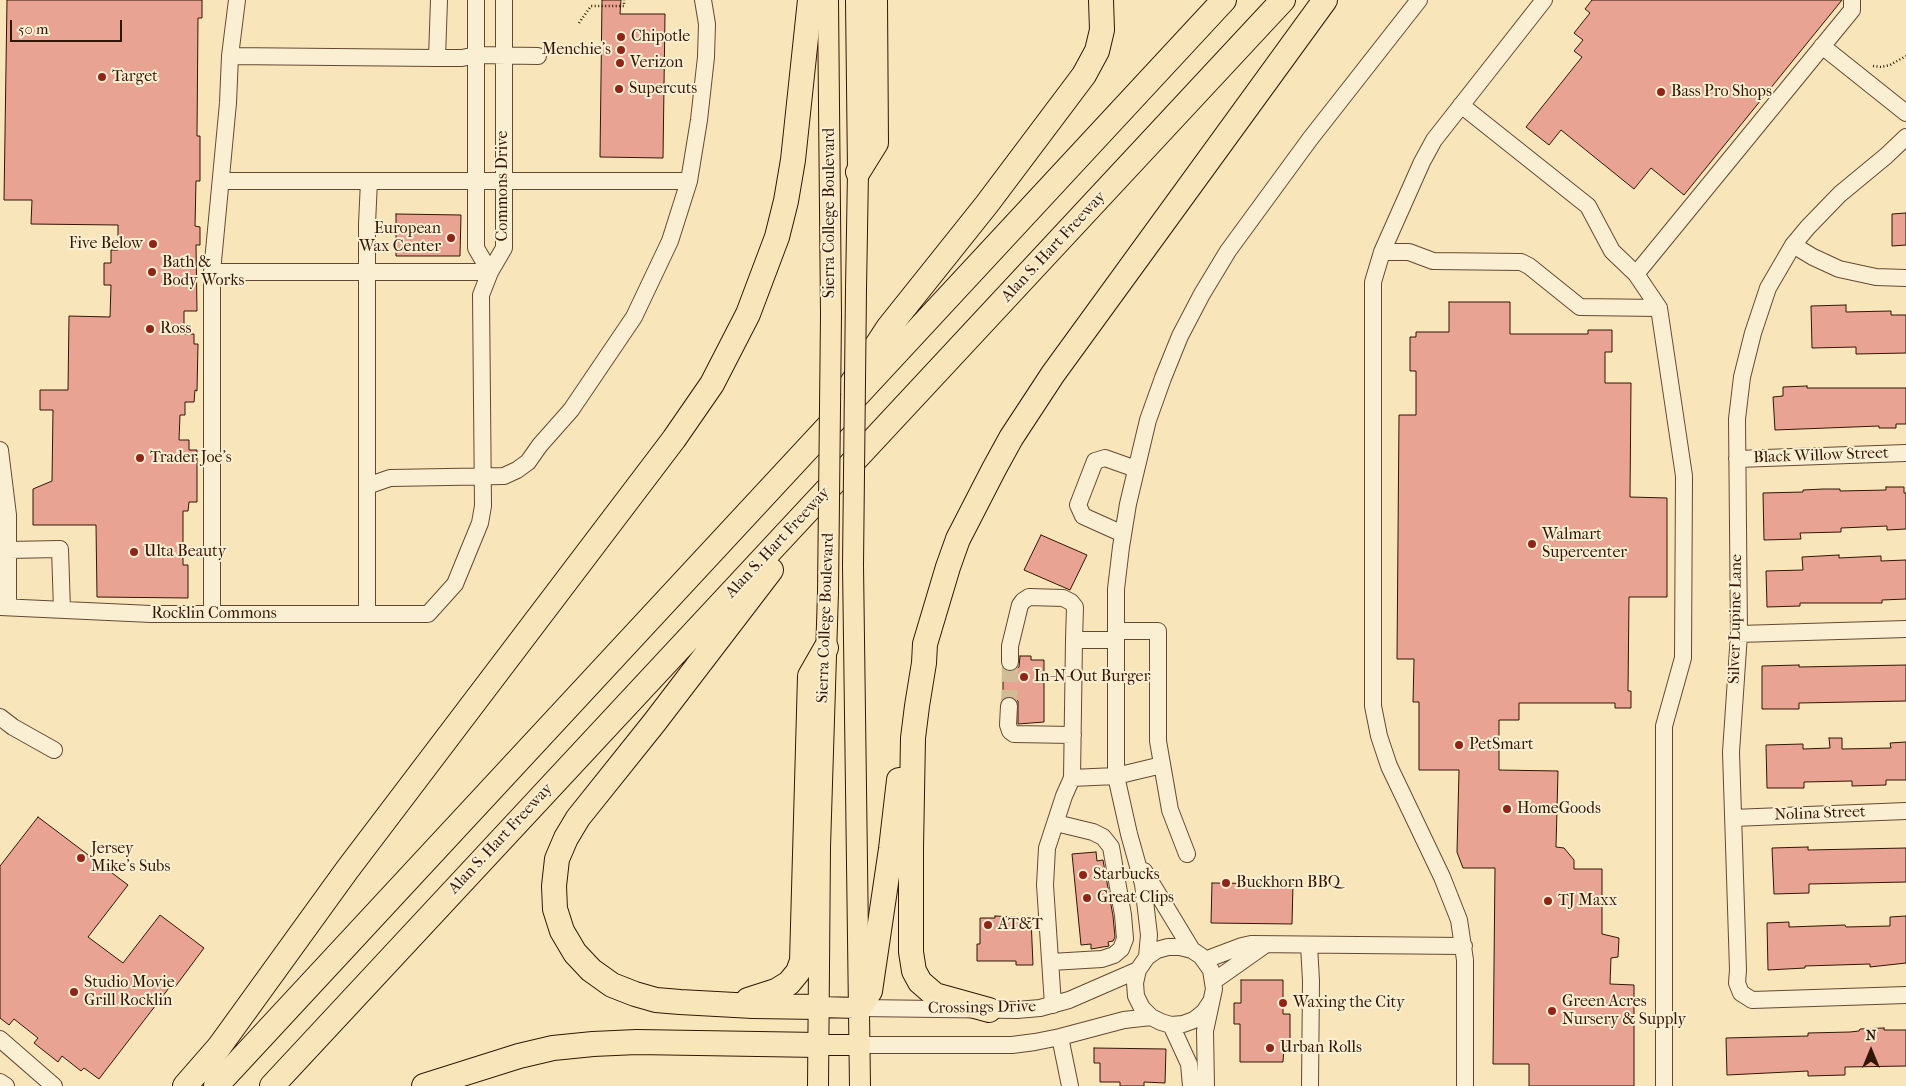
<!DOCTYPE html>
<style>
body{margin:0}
#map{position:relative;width:1906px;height:1086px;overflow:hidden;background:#f8e6ba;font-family:"IM FELL French Canon",serif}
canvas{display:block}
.north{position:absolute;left:1846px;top:1026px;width:50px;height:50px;-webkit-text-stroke:4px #faefd2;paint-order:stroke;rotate:0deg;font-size:14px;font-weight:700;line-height:20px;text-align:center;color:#331505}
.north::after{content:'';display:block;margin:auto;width:18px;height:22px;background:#331505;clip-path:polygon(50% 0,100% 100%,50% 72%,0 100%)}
.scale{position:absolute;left:10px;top:20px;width:112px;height:22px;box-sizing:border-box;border:2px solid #331505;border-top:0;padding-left:6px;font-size:15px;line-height:18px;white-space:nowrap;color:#331505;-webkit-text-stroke:4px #faefd2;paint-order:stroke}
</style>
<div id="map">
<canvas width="1906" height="1086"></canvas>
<div class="north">N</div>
<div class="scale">50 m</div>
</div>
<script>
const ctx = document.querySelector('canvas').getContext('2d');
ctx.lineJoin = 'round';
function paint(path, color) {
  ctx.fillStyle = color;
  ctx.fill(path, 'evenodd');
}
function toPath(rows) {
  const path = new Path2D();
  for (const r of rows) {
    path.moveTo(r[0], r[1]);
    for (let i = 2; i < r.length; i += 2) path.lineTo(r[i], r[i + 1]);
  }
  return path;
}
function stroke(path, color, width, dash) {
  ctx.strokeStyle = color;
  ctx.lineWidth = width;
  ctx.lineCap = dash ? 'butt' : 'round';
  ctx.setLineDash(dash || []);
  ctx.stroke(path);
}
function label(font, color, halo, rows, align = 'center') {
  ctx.font = font + ' "IM FELL French Canon",serif';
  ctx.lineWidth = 4;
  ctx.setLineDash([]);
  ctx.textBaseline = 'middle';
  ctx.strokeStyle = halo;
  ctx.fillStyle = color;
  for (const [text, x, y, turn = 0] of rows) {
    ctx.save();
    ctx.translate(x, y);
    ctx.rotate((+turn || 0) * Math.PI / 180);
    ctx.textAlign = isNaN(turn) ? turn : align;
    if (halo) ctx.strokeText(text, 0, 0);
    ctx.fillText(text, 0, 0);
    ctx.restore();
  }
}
const building = toPath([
 [7,0,202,0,202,18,198,18,197,136,200,136,200,181,196,181,195,226,200,227,200,245,196,245,197,311,184,311,184,334,194,334,194,344,198,344,197,391,195,390,194,402,185,402,185,415,180,415,179,440,189,440,189,450,197,450,197,502,189,502,188,511,183,511,183,565,188,565,188,598,97,597,96,525,33,525,33,489,52,481,53,410,40,410,40,390,68,390,69,316,110,317,111,285,104,285,104,263,111,263,111,250,118,250,118,225,31,224,32,200,4,200,7,0],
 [602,0,621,0,620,14,665,14,663,158,600,157,602,0],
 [1592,0,1842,0,1684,195,1651,168,1634,189,1561,130,1549,145,1526,127,1582,57,1574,51,1583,40,1574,33,1590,13,1585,9,1592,0],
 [1906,213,1906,245,1892,246,1892,214,1906,213],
 [396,214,461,215,460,256,396,256,396,214],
 [1449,302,1510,302,1510,334,1588,334,1588,330,1612,330,1612,352,1605,352,1605,383,1631,383,1630,497,1667,498,1667,597,1629,597,1628,691,1631,691,1631,708,1615,708,1615,703,1519,703,1519,720,1499,720,1499,770,1558,771,1556,847,1564,848,1574,860,1574,869,1602,869,1602,934,1619,938,1618,957,1611,958,1610,984,1634,985,1634,1086,1529,1086,1529,1064,1493,1064,1495,868,1463,868,1457,852,1459,770,1419,770,1419,702,1413,702,1414,659,1397,659,1399,415,1416,415,1416,371,1410,371,1410,337,1416,337,1416,332,1449,332,1449,302],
 [1846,305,1846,312,1891,311,1891,315,1906,315,1906,353,1856,354,1856,347,1812,348,1811,306,1846,305],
 [1807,386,1807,388,1906,388,1906,424,1896,424,1896,428,1879,428,1879,426,1775,430,1773,397,1783,396,1783,387,1807,386],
 [1886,487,1904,487,1904,493,1906,493,1906,529,1887,530,1887,526,1841,528,1841,532,1800,533,1801,539,1764,540,1763,493,1803,492,1803,490,1823,489,1840,489,1840,491,1886,490,1886,487],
 [1041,535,1087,555,1070,590,1024,570,1041,535],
 [1839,555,1839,558,1881,556,1881,561,1906,560,1906,599,1882,600,1882,603,1800,603,1800,606,1767,607,1766,571,1803,570,1802,557,1839,555],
 [1020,656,1031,656,1031,660,1044,660,1044,722,1018,724,1018,701,1010,696,1003,699,1003,668,1010,672,1015,670,1019,667,1020,656],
 [1799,665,1799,667,1906,665,1906,701,1799,703,1799,709,1762,709,1762,666,1799,665],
 [1829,738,1842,738,1842,749,1891,748,1890,743,1906,742,1906,780,1886,780,1886,785,1852,786,1852,781,1804,782,1804,788,1767,788,1766,745,1803,744,1803,749,1830,748,1829,738],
 [38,817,128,885,88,937,123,963,160,915,204,948,175,987,172,984,99,1079,84,1068,81,1071,62,1056,58,1062,34,1043,38,1038,14,1019,9,1025,0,1018,0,866,38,817],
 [1808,847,1808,850,1906,848,1906,882,1809,884,1809,893,1774,894,1772,848,1808,847],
 [1096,852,1097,861,1103,860,1113,916,1115,937,1113,941,1108,942,1109,946,1091,949,1091,944,1081,945,1072,854,1096,852],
 [1212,883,1293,884,1292,924,1211,923,1212,883],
 [995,916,1031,918,1033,965,1016,965,1016,961,977,961,977,944,980,944,980,918,995,918,995,916],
 [1906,916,1906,963,1870,967,1870,964,1805,966,1805,968,1768,970,1767,923,1789,922,1789,927,1845,925,1846,927,1890,926,1890,917,1906,916],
 [1241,980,1283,980,1283,1014,1290,1014,1290,1046,1284,1047,1283,1062,1240,1062,1240,1024,1234,1024,1234,1003,1241,1003,1241,980],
 [1884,1028,1884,1030,1906,1030,1906,1066,1845,1067,1845,1075,1808,1076,1808,1071,1727,1075,1726,1038,1808,1036,1808,1033,1850,1032,1859,1031,1860,1029,1884,1028],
 [1094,1048,1166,1049,1165,1083,1144,1082,1144,1086,1120,1086,1120,1082,1100,1082,1100,1063,1094,1063,1094,1048]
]);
const minorTunnel = toPath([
 [1009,706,1010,662]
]);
const path = toPath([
 [579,23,591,6,624,6,624,0],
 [1873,66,1881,67,1890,65,1906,56]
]);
const minor = toPath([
 [476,0,476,248,490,272],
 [1822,46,1906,113],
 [230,56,437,58,462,58,476,55,538,56],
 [437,58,439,0],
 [1461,105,1588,206,1612,251,1636,274],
 [1906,137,1886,156,1840,194,1808,227,1793,245,1768,288,1753,333,1742,377,1737,419,1739,634,1731,752,1738,970,1737,983,1741,993,1752,1000,1906,995],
 [221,181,689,181],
 [1793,245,1813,257,1839,269,1876,277,1906,278],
 [1382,252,1409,252,1433,261,1521,262,1529,266,1580,307,1659,308,1684,476,1683,658,1664,726,1664,1086],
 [212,272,490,272],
 [1659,308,1636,274,1852,10,1852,0],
 [0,450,8,515,8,607],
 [1737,459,1906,453],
 [367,486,390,478,504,476,517,470,528,462,540,445,571,410,634,317,670,241,689,181,699,120,706,57,707,24,703,0],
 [1123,534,1083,516,1078,505,1095,461,1105,458,1136,469],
 [8,550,60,549,62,610],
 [0,607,151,614,428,614,455,584,480,523,483,506,481,295,490,272,504,248,504,0],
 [212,614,212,272,228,103,230,56,237,0],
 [367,614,367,224,369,181],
 [1116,631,1158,631,1158,741,1170,810,1187,854],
 [1739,634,1906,629],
 [1010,662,1010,646,1020,605,1023,601,1029,597,1063,598,1071,602,1075,607,1074,640],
 [1009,706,1008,725,1010,731,1014,734,1073,735],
 [0,717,13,727,54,750],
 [1072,778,1074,640,1116,640],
 [1733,818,1906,811],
 [1144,871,1192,950],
 [1309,945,1311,981,1310,1086],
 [1147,957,1149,935,1143,884,1129,834,1116,776,1116,589,1121,547,1128,504,1148,420,1163,378,1180,336,1202,294,1228,251,1310,139,1419,0],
 [1205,960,1242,946,1251,944,1464,946],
 [1051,962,1102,959,1114,955,1121,949,1125,939,1123,915,1111,847,1103,837,1093,832,1056,823],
 [1214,981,1265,945],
 [1053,1005,1045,885,1047,848,1064,796,1072,778,1116,776,1162,765],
 [859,1008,1017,1010,1040,1008,1069,1000,1138,970],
 [1171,1025,1189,1064,1191,1086],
 [1060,1037,1070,1086],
 [0,1039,54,1086],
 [860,1045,1012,1045,1035,1042,1060,1037,1124,1020,1151,1017],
 [0,1082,6,1086],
 [1206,1086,1205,1031,1214,989,1211,970,1201,956,1192,950,1180,947,1168,947,1157,950,1147,957,1138,970,1135,983,1136,996,1142,1008,1151,1017,1161,1022,1171,1025,1183,1024,1194,1020,1204,1012,1210,1003],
 [1465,1086,1465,960,1459,920,1442,877,1389,766,1379,736,1373,706,1373,282,1382,252,1422,162,1434,140,1544,0]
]);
const major = toPath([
 [828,0,831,315],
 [856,289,858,172,856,0],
 [853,565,860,1086],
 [819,1007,859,1008],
 [819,1045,860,1045],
 [818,1086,820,847,828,592]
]);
const highway = toPath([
 [858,172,876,143,875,0],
 [850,386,888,328,987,204,1084,75,1097,51,1102,30,1101,0],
 [771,570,654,723,578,818,566,838,557,859,554,886,555,909,562,931,575,953,591,970,612,985,635,994,656,1000,680,1002,753,1006,819,1007],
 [748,1000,776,991,789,983,798,972,802,961,810,676,826,648],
 [859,1008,870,991,891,849,899,780],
 [989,1010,935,995,920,982,914,971,911,952,911,849,913,738,917,706,924,663,925,644,948,567,958,539,994,469,1011,438,1053,374,1325,0],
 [185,1086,219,1047,347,870,674,439,712,384,748,314,777,237,786,201,793,160,810,0],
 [216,1086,1224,0],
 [272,1086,1283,0],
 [424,1086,519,1056,553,1048,593,1044,637,1042,819,1045]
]);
const majorBridge = toPath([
 [853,565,856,289],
 [828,592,831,315]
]);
const markers = [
 [621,37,5,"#8f2418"],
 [621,50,5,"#8f2418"],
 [620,63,5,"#8f2418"],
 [102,77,5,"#8f2418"],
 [619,89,5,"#8f2418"],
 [1661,92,5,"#8f2418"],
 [451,238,5,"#8f2418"],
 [153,244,5,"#8f2418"],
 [152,272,5,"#8f2418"],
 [150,329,5,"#8f2418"],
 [140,458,5,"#8f2418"],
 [1532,544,5,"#8f2418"],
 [134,552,5,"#8f2418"],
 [1024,677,5,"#8f2418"],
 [1459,745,5,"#8f2418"],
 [1507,809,5,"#8f2418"],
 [81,858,5,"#8f2418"],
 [1083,875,5,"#8f2418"],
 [1226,883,5,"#8f2418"],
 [1087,898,5,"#8f2418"],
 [1548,901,5,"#8f2418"],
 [988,925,5,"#8f2418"],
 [74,992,5,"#8f2418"],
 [1283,1003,5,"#8f2418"],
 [1552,1011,5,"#8f2418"],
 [1270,1048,5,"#8f2418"]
];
const poiNames = [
 ["Chipotle",631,37],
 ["Menchie's",611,50,"right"],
 ["Verizon",630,63],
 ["Target",112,77],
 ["Supercuts",629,89],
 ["Bass Pro Shops",1671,92],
 ["European",441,229,"right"],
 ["Wax Center",441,247,"right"],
 ["Five Below",143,244,"right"],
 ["Bath &",162,263],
 ["Body Works",162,281],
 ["Ross",160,329],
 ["Trader Joe's",150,458],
 ["Walmart",1542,535],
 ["Supercenter",1542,553],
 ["Ulta Beauty",144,552],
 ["In-N-Out Burger",1034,677],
 ["PetSmart",1469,745],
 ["HomeGoods",1517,809],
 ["Jersey",91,849],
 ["Mike's Subs",91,867],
 ["Starbucks",1093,875],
 ["Buckhorn BBQ",1236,883],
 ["Great Clips",1097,898],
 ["TJ Maxx",1558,901],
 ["AT&T",998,925],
 ["Studio Movie",84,983],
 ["Grill Rocklin",84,1001],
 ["Green Acres",1562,1002],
 ["Nursery & Supply",1562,1020],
 ["Waxing the City",1293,1003],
 ["Urban Rolls",1280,1048]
];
const streetNames = [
 ["Commons Drive",503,186,-90],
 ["Sierra College Boulevard",830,213,-90],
 ["Alan S. Hart Freeway",1054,247,-47],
 ["Black Willow Street",1821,456,-2],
 ["Alan S. Hart Freeway",778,543,-47],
 ["Rocklin Commons",214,614],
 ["Sierra College Boulevard",826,618,-88],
 ["Silver Lupine Lane",1736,619,-89],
 ["Nolina Street",1820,814,-2],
 ["Alan S. Hart Freeway",501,839,-47],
 ["Crossings Drive",982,1008,-1]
];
paint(building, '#e9a392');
stroke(building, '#331505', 1);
stroke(minorTunnel, '#d1bc96', 16, [16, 8]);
stroke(minor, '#644932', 18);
stroke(major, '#331505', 22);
stroke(highway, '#331505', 26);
stroke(path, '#331505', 2.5, [1, 2.5]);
stroke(minor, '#faefd2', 16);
stroke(major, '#f8e6ba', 20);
stroke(highway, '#f8e6ba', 24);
stroke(majorBridge, '#331505', 22, []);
stroke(majorBridge, '#f8e6ba', 20);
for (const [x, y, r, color] of markers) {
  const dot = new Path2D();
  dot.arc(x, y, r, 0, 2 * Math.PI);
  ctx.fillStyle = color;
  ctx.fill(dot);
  stroke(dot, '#faefd2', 2);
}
label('16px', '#331505', '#faefd2', poiNames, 'left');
label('16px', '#331505', '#faefd2', streetNames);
</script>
